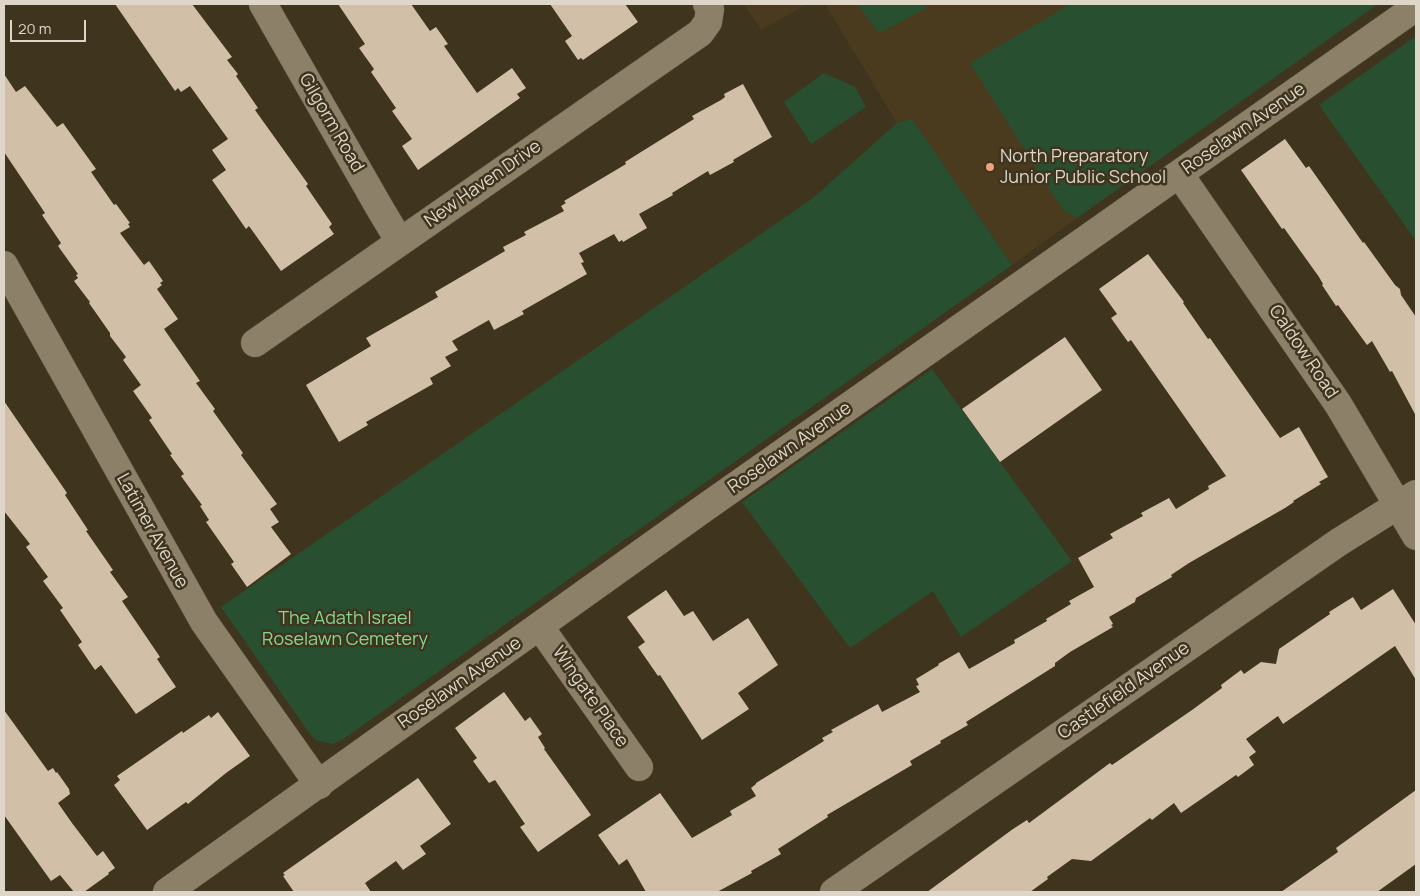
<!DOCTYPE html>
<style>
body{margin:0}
#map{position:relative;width:1420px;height:896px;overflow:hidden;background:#3f341e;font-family:Manrope,sans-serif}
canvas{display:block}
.frame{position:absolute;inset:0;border:5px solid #ddd6c9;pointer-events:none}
.scale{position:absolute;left:10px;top:20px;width:76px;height:22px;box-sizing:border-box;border:2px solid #ddd6c9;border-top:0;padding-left:6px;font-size:15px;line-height:18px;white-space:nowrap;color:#ddd6c9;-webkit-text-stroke:4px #3f341e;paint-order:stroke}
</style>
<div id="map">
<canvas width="1420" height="896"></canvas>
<div class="frame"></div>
<div class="scale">20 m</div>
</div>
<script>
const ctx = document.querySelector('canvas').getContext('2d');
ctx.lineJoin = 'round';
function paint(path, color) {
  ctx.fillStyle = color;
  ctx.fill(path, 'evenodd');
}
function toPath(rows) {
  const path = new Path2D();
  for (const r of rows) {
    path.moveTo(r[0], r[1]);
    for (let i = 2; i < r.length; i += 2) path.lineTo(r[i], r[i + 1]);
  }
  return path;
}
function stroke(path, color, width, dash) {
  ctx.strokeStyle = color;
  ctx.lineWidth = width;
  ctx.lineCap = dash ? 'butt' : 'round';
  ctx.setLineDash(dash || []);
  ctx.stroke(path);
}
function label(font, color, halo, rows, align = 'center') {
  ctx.font = font + ' Manrope,sans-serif';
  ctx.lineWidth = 5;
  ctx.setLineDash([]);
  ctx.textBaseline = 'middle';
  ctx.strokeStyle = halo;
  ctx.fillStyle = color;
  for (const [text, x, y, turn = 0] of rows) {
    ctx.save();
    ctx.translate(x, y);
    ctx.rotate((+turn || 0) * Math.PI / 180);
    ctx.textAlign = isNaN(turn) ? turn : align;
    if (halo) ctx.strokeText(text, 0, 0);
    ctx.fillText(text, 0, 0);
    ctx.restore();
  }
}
const built = toPath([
 [744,4,807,4,761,30],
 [825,4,1071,4,1063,9,1063,210,1077,218,1012,265,912,119,897,123]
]);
const green = toPath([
 [857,4,925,4,927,8,879,33],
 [1071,4,1378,4,1077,218,1063,210,970,63],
 [1416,36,1416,241,1319,105],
 [824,73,855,87,866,107,811,144,784,102],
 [912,119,1012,265,342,740,332,744,316,740,310,734,221,607,813,198,897,123],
 [932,369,1072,561,961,637,933,591,850,648,742,502]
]);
const building = toPath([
 [115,4,192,4,232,57,227,60,238,74,236,76,258,108,255,110,308,184,306,186,332,224,329,227,334,234,281,271,249,226,246,229,212,180,226,170,212,150,228,139,190,86,181,92,178,88,175,91],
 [338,4,411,4,430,31,436,27,448,44,444,46,477,93,512,68,526,88,517,94,520,98,418,170,402,146,412,139,392,111,396,108,371,72,374,69,359,48,365,44],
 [550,4,625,4,638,22,583,60,581,58,578,60,565,41,572,36],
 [4,74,16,92,25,86,57,127,63,123,96,169,91,172,114,205,116,204,130,223,128,224,130,227,120,233,144,265,149,261,163,281,160,283,162,285,157,289,178,319,164,329,200,381,196,383,215,409,213,411,243,453,241,455,277,504,270,509,279,522,271,527,291,554,247,587,231,564,234,562,206,522,209,520,200,506,202,505,181,476,184,474,170,455,172,454,149,420,152,418,133,391,141,385,123,360,126,357,110,336,110,333,89,303,90,302,74,281,78,278,76,275,78,274,58,246,61,243,42,215,45,213,4,152],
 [743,84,772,137,733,160,734,162,710,175,708,171,672,193,673,195,639,214,647,228,623,242,622,240,619,242,614,234,579,253,584,262,581,263,587,274,522,311,524,314,494,330,489,320,452,341,458,350,445,357,451,366,430,378,433,384,366,422,368,425,339,442,306,385,371,346,366,338,438,297,435,292,505,251,503,247,526,235,524,232,564,211,561,206,566,203,564,201,626,164,625,162,633,157,694,119,692,116,721,100,725,97,724,94],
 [1285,139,1306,168,1309,166,1363,243,1364,242,1395,285,1400,289,1401,295,1416,317,1416,416,1392,371,1390,372,1372,341,1367,345,1338,305,1336,306,1322,285,1323,284,1319,277,1284,228,1282,229,1241,170],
 [1148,254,1184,302,1183,303,1208,339,1210,338,1280,438,1299,427,1328,477,1319,482,1321,484,1293,501,1294,502,1285,508,1189,563,1171,575,1172,577,1136,598,1135,602,1109,617,1113,624,1111,625,1113,627,1070,652,1055,663,1055,666,966,722,968,725,940,741,941,743,910,761,912,765,827,815,828,817,778,849,781,854,751,871,752,873,717,892,646,892,627,859,619,865,598,835,660,793,692,838,732,815,730,811,756,796,751,788,756,784,756,783,824,741,822,738,833,732,831,730,878,704,882,712,920,692,916,686,919,685,916,679,939,665,938,664,959,652,969,669,1015,643,1014,640,1047,621,1046,619,1071,604,1069,601,1094,587,1078,558,1113,538,1110,534,1143,516,1141,513,1169,498,1176,509,1209,489,1208,486,1226,476,1131,340,1128,342,1111,318,1117,314,1099,289],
 [1065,337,1102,390,1000,462,962,409],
 [4,401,67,493,65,495,88,530,86,531,113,570,110,572,128,597,122,601,160,657,157,659,176,687,136,714,101,665,95,670,78,645,82,642,60,610,63,608,43,581,48,577,26,547,30,544,4,511],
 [1393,589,1416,625,1416,680,1395,646,1283,724,1278,716,1246,739,1256,752,1249,757,1254,765,1238,777,1236,775,1181,813,1174,803,1152,820,1150,818,1091,861,1072,859,1047,877,1048,879,1030,892,927,892,1013,829,1027,820,1029,823,1110,763,1112,765,1192,710,1222,688,1221,685,1241,670,1244,674,1261,662,1276,664,1279,649,1330,614,1329,612,1353,597,1361,610],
 [666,590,684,616,693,611,713,641,748,618,778,665,738,693,749,709,702,740,660,675,658,676,638,647,645,642,627,617],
 [504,692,525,721,530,717,542,734,538,737,545,748,544,749,591,815,538,852,520,827,525,824,495,780,489,783,473,761,477,758,455,728],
 [4,710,48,771,53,768,56,773,57,772,69,789,70,794,58,803,72,823,97,856,103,851,115,868,108,873,109,874,84,892,74,892,60,875,51,881,4,815],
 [218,712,250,756,226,773,188,804,186,802,147,830,114,785,120,780,117,776,182,731,183,733,209,715,211,718],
 [418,778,451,824,420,846,426,854,403,870,396,861,365,883,371,892,294,892,283,876,285,875,283,873],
 [1416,790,1416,864,1377,892,1281,892,1338,852,1336,848]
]);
const street = toPath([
 [263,4,379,207,400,242],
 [1180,175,1338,404,1416,536],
 [4,265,204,622,319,785],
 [255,343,700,33,708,22,710,9,707,4],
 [540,627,639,767],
 [167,892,703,509,1416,7],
 [834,892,1339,542,1416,494]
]);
const markers = [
 [990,167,5,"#f2a17e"]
];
const streetNames = [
 ["Gilgorm Road",331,123,60],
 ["Roselawn Avenue",1244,129,-35],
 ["New Haven Drive",483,184,-35],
 ["Caldow Road",1303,352,56],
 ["Roselawn Avenue",790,448,-35],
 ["Latimer Avenue",152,531,61],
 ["Roselawn Avenue",460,683,-35],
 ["Castlefield Avenue",1124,691,-35],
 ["Wingate Place",590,697,55]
];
const poiNames = [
 ["North Preparatory",1000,157],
 ["Junior Public School",1000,178]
];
const parkNames = [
 ["The Adath Israel",345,619],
 ["Roselawn Cemetery",345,640]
];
paint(built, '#4a3b1e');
paint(green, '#285030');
paint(building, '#d1bfa7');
stroke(street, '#594f3d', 29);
stroke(street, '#8d8068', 28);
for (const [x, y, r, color] of markers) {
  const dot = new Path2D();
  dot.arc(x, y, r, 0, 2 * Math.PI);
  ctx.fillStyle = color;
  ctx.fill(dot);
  stroke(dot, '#3f341e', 2);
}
label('18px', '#ddd6c9', '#3f341e', streetNames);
label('18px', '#ddd6c9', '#3f341e', poiNames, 'left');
label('18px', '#83d791', '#3f341e', parkNames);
</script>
